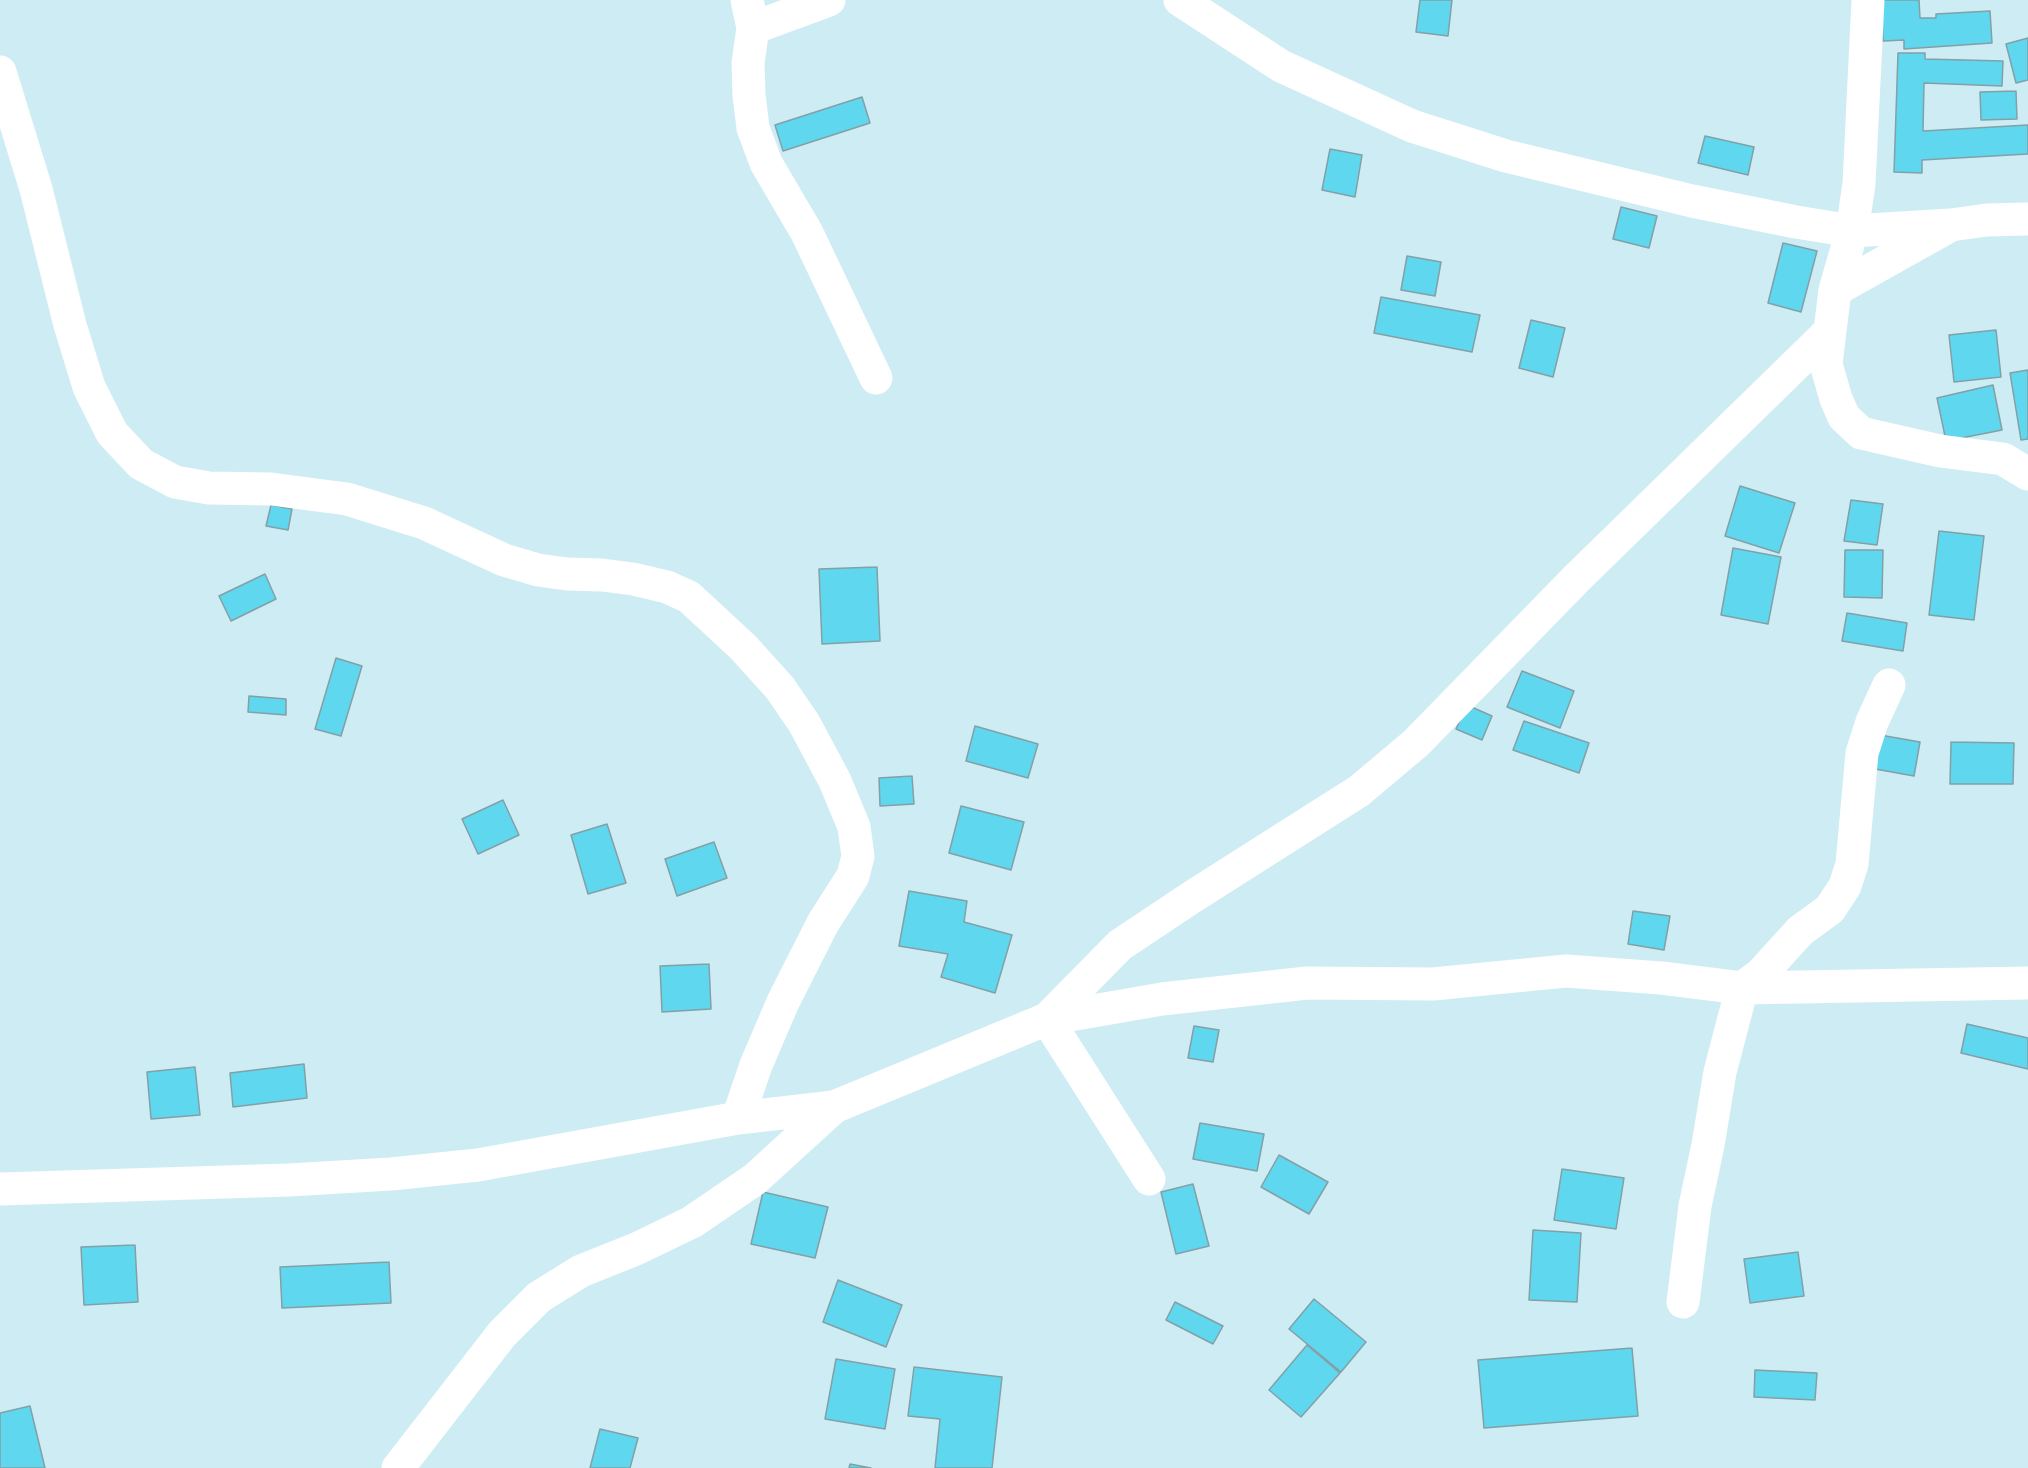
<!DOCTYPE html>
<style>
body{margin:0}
canvas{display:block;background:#ceecf3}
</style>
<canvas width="2028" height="1468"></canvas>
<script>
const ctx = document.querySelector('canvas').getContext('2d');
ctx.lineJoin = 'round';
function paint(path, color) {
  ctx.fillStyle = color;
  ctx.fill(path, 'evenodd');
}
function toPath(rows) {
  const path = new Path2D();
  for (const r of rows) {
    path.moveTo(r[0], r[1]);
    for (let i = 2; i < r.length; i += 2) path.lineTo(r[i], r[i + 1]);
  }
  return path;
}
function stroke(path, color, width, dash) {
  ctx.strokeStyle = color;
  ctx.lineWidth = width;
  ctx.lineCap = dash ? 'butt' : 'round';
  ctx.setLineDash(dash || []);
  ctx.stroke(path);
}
const building = toPath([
 [1420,0,1452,0,1448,36,1416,32,1420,0],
 [1881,0,1919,0,1920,18,1936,18,1936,14,1990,11,1992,43,1904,49,1904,40,1883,41,1881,0],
 [2028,38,2028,80,2016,83,2006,44,2028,38],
 [1898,53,1925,53,1925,59,2003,61,2002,86,1924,83,1923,131,2028,125,2028,154,1922,160,1922,173,1894,172,1898,53],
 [2016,91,2017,119,1981,120,1980,92,2016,91],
 [862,97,870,123,783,151,775,125,862,97],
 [1705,136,1754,147,1748,175,1698,163,1705,136],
 [1330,149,1362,155,1355,197,1322,190,1330,149],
 [1621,207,1657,216,1649,248,1613,239,1621,207],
 [1783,243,1817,251,1801,312,1768,303,1783,243],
 [1407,256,1441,262,1435,296,1401,290,1407,256],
 [1381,297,1480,315,1472,352,1374,333,1381,297],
 [1531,320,1565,328,1553,377,1519,368,1531,320],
 [1996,330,2001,377,1954,382,1949,335,1996,330],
 [2028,370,2028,439,2021,440,2010,373,2028,370],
 [1993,385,2002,430,1946,441,1937,398,1993,385],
 [1740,486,1795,503,1779,553,1725,536,1740,486],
 [1851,500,1883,504,1877,545,1844,541,1851,500],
 [271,505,292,509,288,530,266,526,271,505],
 [1939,531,1984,536,1974,620,1929,615,1939,531],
 [1733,548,1781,557,1768,624,1721,615,1733,548],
 [1845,550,1883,550,1882,598,1844,597,1845,550],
 [877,567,880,641,822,644,819,569,877,567],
 [265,574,276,599,231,621,219,596,265,574],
 [1847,613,1907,623,1903,651,1842,641,1847,613],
 [336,658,362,666,341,736,315,729,336,658],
 [1522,671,1574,691,1560,728,1507,707,1522,671],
 [249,696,286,699,286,715,248,712,249,696],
 [1467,705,1492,716,1482,740,1456,729,1467,705],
 [1524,721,1589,743,1579,773,1513,750,1524,721],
 [975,726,1038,744,1028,778,966,761,975,726],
 [1880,735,1920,742,1914,776,1875,769,1880,735],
 [1951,742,2014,743,2013,784,1950,784,1951,742],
 [912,776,914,804,880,806,879,778,912,776],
 [503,800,519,835,478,854,462,819,503,800],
 [961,806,1024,822,1011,870,949,853,961,806],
 [607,824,626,883,588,894,571,835,607,824],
 [714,842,727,878,677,896,665,859,714,842],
 [909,891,967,901,964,922,1012,935,995,993,941,977,948,954,899,946,909,891],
 [1633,911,1670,916,1664,950,1628,944,1633,911],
 [709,964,711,1009,662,1012,660,966,709,964],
 [1967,1024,2028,1038,2028,1069,1961,1053,1967,1024],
 [1194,1026,1219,1030,1213,1062,1188,1058,1194,1026],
 [304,1064,307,1098,233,1107,230,1073,304,1064],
 [195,1067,200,1115,151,1119,147,1072,195,1067],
 [1200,1123,1264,1134,1257,1171,1193,1159,1200,1123],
 [1279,1155,1328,1182,1309,1214,1261,1187,1279,1155],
 [1562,1169,1624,1178,1616,1229,1554,1220,1562,1169],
 [1193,1184,1209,1246,1176,1254,1161,1192,1193,1184],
 [763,1192,828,1207,815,1258,751,1244,763,1192],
 [1533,1230,1581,1233,1577,1302,1529,1300,1533,1230],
 [135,1245,138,1302,84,1305,81,1247,135,1245],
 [1798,1252,1804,1296,1750,1303,1744,1259,1798,1252],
 [389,1262,391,1303,282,1308,280,1267,389,1262],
 [838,1280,902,1305,886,1347,823,1322,838,1280],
 [1314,1299,1366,1342,1341,1372,1289,1329,1314,1299],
 [1175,1302,1223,1326,1213,1344,1166,1320,1175,1302],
 [1307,1345,1340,1373,1301,1417,1269,1390,1307,1345],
 [1632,1348,1638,1416,1484,1428,1478,1360,1632,1348],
 [836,1359,895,1369,885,1429,825,1419,836,1359],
 [914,1367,1002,1377,992,1468,935,1468,940,1419,908,1416,914,1367],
 [1755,1370,1817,1373,1815,1400,1754,1397,1755,1370],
 [30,1406,45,1468,0,1468,0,1413,30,1406],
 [600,1429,638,1438,630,1468,590,1468,600,1429],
 [850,1464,871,1468,849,1468,850,1464]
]);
const street = toPath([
 [747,0,753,28,748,63,749,95,753,128,766,163,807,233,876,378],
 [1180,0,1281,66,1412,126,1506,156,1692,201,1796,222,1852,231,1951,225],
 [753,28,829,0],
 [0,72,36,189,70,325,89,387,112,433,141,464,175,482,209,488,271,489,347,499,424,523,504,560,538,570,567,574,602,575,633,579,667,587,689,597,743,647,780,688,804,723,835,781,854,827,858,856,853,876,823,923,783,1002,756,1065,738,1118],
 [2028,219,1987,220,1951,225,1835,290,1826,364,1836,399,1844,417,1861,433,1940,451,2003,459,2028,474],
 [1835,290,1852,231,1859,184,1868,0],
 [1149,1179,1047,1019,1120,945,1192,897,1359,791,1416,743,1577,578,1828,333],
 [0,1189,289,1180,391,1174,478,1165,738,1118,834,1107,1047,1019,1162,999,1307,983,1433,984,1566,971,1661,978,1742,988,2028,983],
 [1683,1302,1695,1206,1708,1145,1720,1072,1742,988,1761,974,1800,931,1830,909,1845,886,1852,864,1862,753,1872,722,1889,685],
 [398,1468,502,1334,539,1297,581,1271,636,1249,692,1222,755,1179,834,1107]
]);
paint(building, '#5fd7ef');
stroke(building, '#83a0a6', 1.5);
stroke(street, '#fff', 33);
</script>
